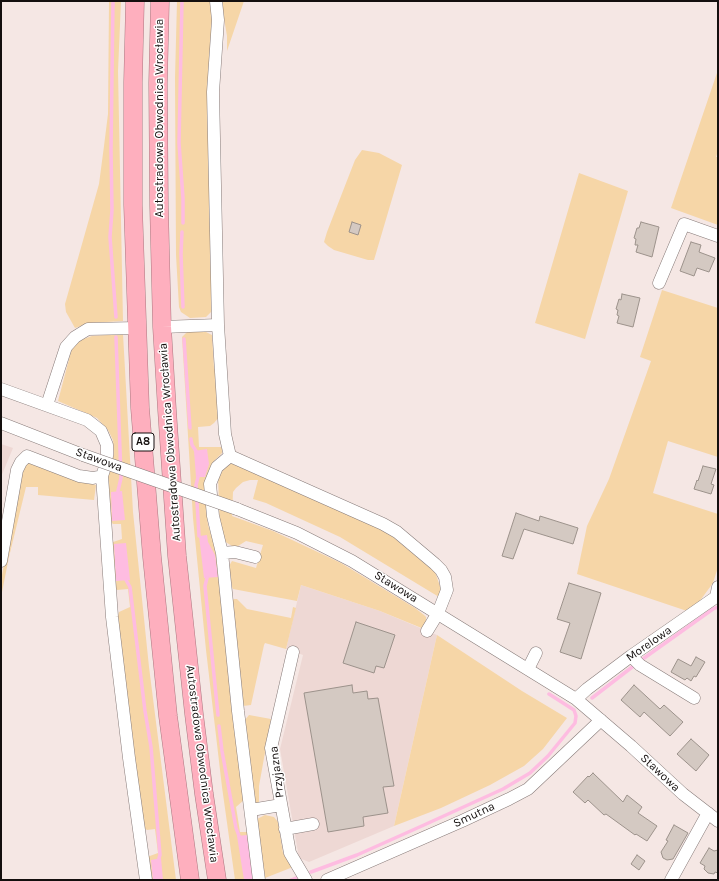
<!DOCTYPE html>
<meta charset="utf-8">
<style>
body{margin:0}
#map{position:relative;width:719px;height:881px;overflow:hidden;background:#f5e7e4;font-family:Karla,sans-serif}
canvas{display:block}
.frame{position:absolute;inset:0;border:2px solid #140f0e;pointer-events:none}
</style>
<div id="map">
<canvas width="719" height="881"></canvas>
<div class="frame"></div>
</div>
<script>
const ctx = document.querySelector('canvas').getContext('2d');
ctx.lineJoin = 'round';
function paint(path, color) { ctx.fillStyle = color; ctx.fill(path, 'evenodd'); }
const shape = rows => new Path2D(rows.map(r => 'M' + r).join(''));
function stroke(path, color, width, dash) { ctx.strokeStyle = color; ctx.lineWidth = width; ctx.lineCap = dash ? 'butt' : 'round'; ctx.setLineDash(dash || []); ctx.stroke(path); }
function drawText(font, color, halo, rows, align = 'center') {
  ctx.font = font + ' Karla,sans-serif'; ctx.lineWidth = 3; ctx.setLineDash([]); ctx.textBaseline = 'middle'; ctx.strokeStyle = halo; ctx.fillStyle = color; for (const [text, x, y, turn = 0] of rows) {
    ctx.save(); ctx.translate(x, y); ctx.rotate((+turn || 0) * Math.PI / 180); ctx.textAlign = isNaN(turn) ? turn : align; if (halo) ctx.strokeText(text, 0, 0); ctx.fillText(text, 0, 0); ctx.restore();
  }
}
paint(shape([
 [1,444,13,448,1,477],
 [301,585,380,611,437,635,394,826,309,862,299,858,280,749,303,655,286,649]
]), '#eed8d4');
paint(shape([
 [109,1,121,1,118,71,123,321,90,323,75,328,66,312,65,304,99,184,104,146,108,114],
 [177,1,211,1,213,25,212,311,206,317,190,318,181,312,179,307,176,255,175,78],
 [221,1,244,1,227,51,227,36],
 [718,70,718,151,716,157,718,157,718,225,671,208],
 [362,150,379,153,402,165,374,260,368,260,334,250,328,246,324,242,327,232,355,160],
 [579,173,628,191,585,339,535,323],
 [662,290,718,308,718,457,668,441,653,493,718,514,718,567,713,583,699,602,687,611,577,574,587,526,609,479,651,361,640,357],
 [202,330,212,335,214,368,217,372,219,417,214,423,210,426,198,427,199,447,221,447,222,449,222,453,213,462,208,472,206,480,206,507,208,525,218,555,244,800,236,807,240,832,249,832,255,880,235,880,222,787,206,650,193,518,182,337,188,331],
 [123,334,133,512,149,667,176,880,150,880,147,857,158,853,155,829,147,830,142,826,117,621,119,612,130,607,128,589,117,590,115,588,112,544,113,542,122,539,121,524,113,524,111,522,107,475,114,454,113,440,108,430,97,418,58,401,72,348,78,341,92,336],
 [30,462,77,481,96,485,94,500,38,495,38,487,26,487,9,557,1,597,2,575,21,469],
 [232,463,237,464,386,531,435,572,441,589,439,597,340,537,266,503,253,499,258,480,250,480,243,482,236,488,233,492,232,516,273,531,341,563,415,608,424,615,426,617,426,623,424,629,380,611,301,585,297,601,233,589,232,587,229,566,232,561,256,568,263,545,246,541,238,546,232,546,224,541,220,531,218,476,221,470],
 [234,599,237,599,247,609,291,618,293,607,296,608,286,649,265,643,264,645,251,705,243,706,232,601],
 [437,635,522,691,567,718,543,749,524,766,490,785,441,808,394,826],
 [249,715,271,719,259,786,259,804,255,804,244,721],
 [265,815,274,817,278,822,283,853,293,867,265,878,257,819]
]), '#f6d6a7');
paint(shape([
 [207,449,209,464,205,477,196,477,194,451],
 [122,491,125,520,112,521,111,492],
 [207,535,208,542,215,555,218,577,204,578,199,536],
 [126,543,130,580,116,581,114,544],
 [247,835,253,880,244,880,237,836],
 [161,858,163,880,153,880,151,860]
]), '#febce1');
stroke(shape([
 [113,1,111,150,112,210,110,237,116,317],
 [182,1,179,143,183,198,183,223],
 [182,232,181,254,183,307],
 [116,337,121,478,118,491],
 [184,339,190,428],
 [191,439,192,445,196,451],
 [198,477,196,485,199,536],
 [207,578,205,586,218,715],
 [126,580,130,587,145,711,151,747,160,855,159,858],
 [592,698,640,661,713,609,718,607],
 [219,726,222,751,236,828,239,836],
 [311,872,357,855,424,825,503,789,530,773,548,756,575,723,576,716,574,710,549,694],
 [291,880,296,878]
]), '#febce1', 3.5);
const building = shape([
 [352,222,361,225,358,235,349,232,352,222],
 [641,222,659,227,652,257,636,252,638,245,635,245,636,239,634,238,637,228,639,228,641,222],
 [691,242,701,245,699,252,715,258,709,272,697,268,694,276,680,271,691,242],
 [622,294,640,298,633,327,617,323,619,316,617,315,618,310,616,309,619,299,621,300,622,294],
 [703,466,716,469,711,484,714,485,711,494,694,489,697,480,698,481,703,466],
 [516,513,539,521,540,516,578,528,573,544,524,529,513,559,502,556,516,513],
 [569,583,601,593,581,659,560,652,570,623,557,619,569,583],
 [356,622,395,635,384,668,376,666,374,673,343,663,356,622],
 [696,657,705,662,696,677,694,676,691,681,687,678,685,680,671,672,678,659,691,666,696,657],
 [352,685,353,693,367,691,368,699,378,698,394,786,383,787,388,813,363,817,364,826,328,832,304,693,352,685],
 [634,685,660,709,664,705,683,722,670,736,644,712,640,717,621,700,634,685],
 [691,739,709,755,696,771,677,754,691,739],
 [593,773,623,802,627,795,642,807,638,813,657,826,647,841,636,834,635,835,606,814,604,815,588,800,585,803,573,792,588,776,589,777,593,773],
 [674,825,688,833,673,859,667,860,663,858,661,852,668,841,666,840,674,825],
 [709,848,714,851,718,850,718,873,715,872,714,874,708,873,704,869,705,866,700,863,709,848],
 [637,855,645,861,639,870,631,864,637,855]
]);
paint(building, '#d4c9c2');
stroke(building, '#9c928b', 1);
const minor = shape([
 [216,1,218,20,213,92,218,325,225,434,230,456],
 [659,283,684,224,718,236],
 [162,327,218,325],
 [1,389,87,420,101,431,107,445,107,456,105,467,102,476,93,478,79,476,27,456,21,462,17,470,1,561],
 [47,405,66,347,75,337,88,329,137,328],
 [1,423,83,455],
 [230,456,217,467,210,484,213,516,222,553,238,711,259,880],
 [230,456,383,524,397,532,435,564,441,570,445,577,447,590,438,613,427,631],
 [102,476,112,617,129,758,146,880],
 [237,509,297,533,352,561,576,699,631,746,683,794,718,821],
 [222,553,235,552,255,557],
 [293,652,271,748,290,853,306,880],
 [631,656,640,665,694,698],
 [528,669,536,653],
 [576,699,587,689,631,656,716,597,718,587],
 [251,810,281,805],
 [285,829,313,824],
 [327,880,462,821,509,799,528,789,601,720],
 [671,880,708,813]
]);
const highway = shape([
 [135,1,133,82,133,205,140,408,152,557,168,716,190,880],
 [160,1,158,83,159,206,162,327,167,410,177,556,194,714,204,794,217,880]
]);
stroke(minor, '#877b79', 13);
stroke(highway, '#ac7780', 19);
stroke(minor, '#fff', 12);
stroke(highway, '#feafbe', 18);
const minorBridge = shape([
 [83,455,237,509]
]);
stroke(minorBridge, '#877b79', 13, []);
stroke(minorBridge, '#fff', 12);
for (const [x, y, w] of [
 [143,442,22]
]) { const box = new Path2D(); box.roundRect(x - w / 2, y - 9, w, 18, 3); ctx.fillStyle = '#fff'; ctx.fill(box); stroke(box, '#140f0e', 1); }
drawText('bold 11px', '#140f0e', null, [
 ["A8",143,442]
]);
drawText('12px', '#140f0e', '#fff', [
 ["Autostradowa Obwodnica Wrocławia",160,118,-90],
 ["Autostradowa Obwodnica Wrocławia",170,442,-94],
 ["Stawowa",99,460,20],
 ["Stawowa",396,587,32],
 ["Morelowa",649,644,-35],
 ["Autostradowa Obwodnica Wrocławia",202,764,83],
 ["Przyjazna",277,772,-97],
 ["Stawowa",660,773,43],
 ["Smutna",474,815,-25]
]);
</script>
